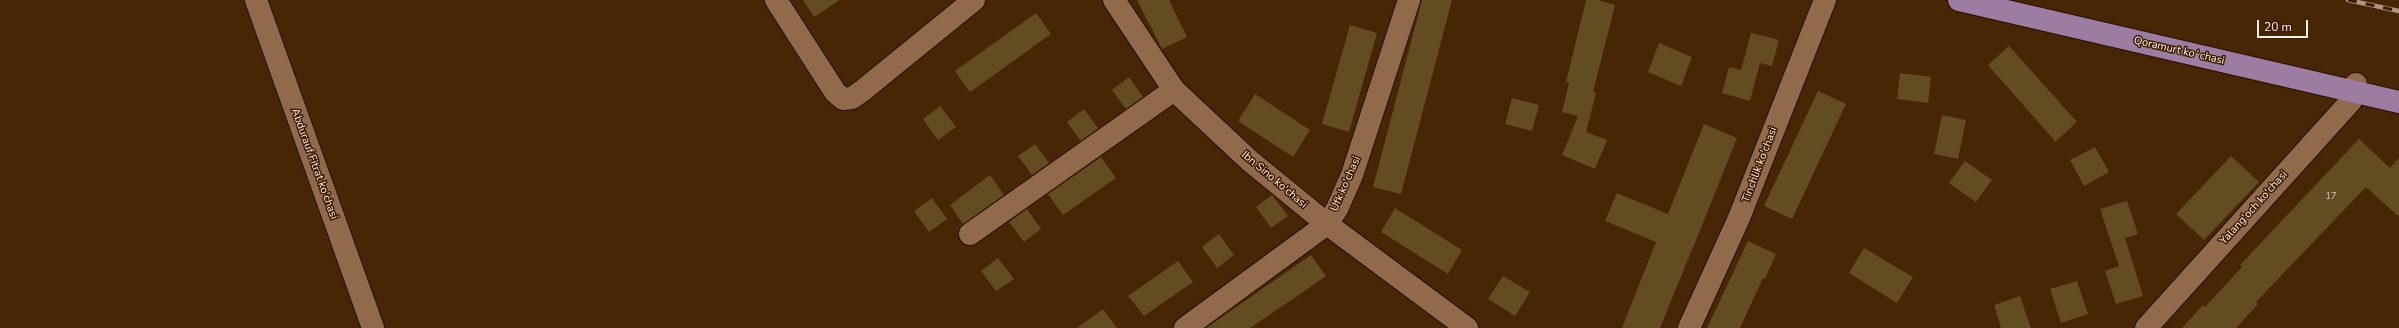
<!DOCTYPE html>
<meta charset="utf-8">
<style>
body{margin:0}
#map{position:relative;width:2399px;height:328px;overflow:hidden;background:#472606;font-family:"Nunito Sans",sans-serif}
canvas{display:block}
.scale{position:absolute;left:2257px;top:20px;width:51px;height:18px;box-sizing:border-box;border:2px solid #fdf0e6;border-top:0;padding-left:5px;font-size:12px;line-height:14px;white-space:nowrap;color:#fdf0e6;-webkit-text-stroke:3px #3c1b00;paint-order:stroke}
</style>
<div id="map">
<canvas width="2399" height="328"></canvas>
<div class="scale">20 m</div>
</div>
<script>
const ctx = document.querySelector('canvas').getContext('2d');
ctx.lineJoin = 'round';
function paint(path, color) { ctx.fillStyle = color; ctx.fill(path, 'evenodd'); }
const shape = rows => new Path2D(rows.map(r => 'M' + r).join(''));
function stroke(path, color, width, dash) { ctx.strokeStyle = color; ctx.lineWidth = width; ctx.lineCap = dash ? 'butt' : 'round'; ctx.setLineDash(dash || []); ctx.stroke(path); }
function drawText(font, color, halo, rows, align = 'center') {
  ctx.font = font + ' "Nunito Sans",sans-serif'; ctx.lineWidth = 3; ctx.setLineDash([]); ctx.textBaseline = 'middle'; ctx.strokeStyle = halo; ctx.fillStyle = color; for (const [text, x, y, turn = 0] of rows) {
    ctx.save(); ctx.translate(x, y); ctx.rotate((+turn || 0) * Math.PI / 180); ctx.textAlign = isNaN(turn) ? turn : align; if (halo) ctx.strokeText(text, 0, 0); ctx.fillText(text, 0, 0); ctx.restore();
  }
}
paint(shape([
 [803,0,840,0,814,17],
 [1137,0,1169,0,1187,37,1162,49],
 [1422,0,1452,0,1401,194,1373,187],
 [1586,0,1598,0,1615,5,1593,92,1596,93,1586,132,1607,140,1595,169,1562,155,1578,116,1562,112,1569,83,1566,82],
 [1036,13,1051,34,970,92,955,71],
 [1350,25,1377,33,1349,132,1322,124],
 [1751,33,1779,40,1772,66,1760,63,1750,101,1722,93,1729,67,1741,70],
 [1659,43,1692,57,1681,86,1648,72],
 [2009,46,2077,122,2054,143,2054,140,1988,65],
 [1900,73,1931,77,1928,103,1897,99],
 [1129,77,1143,97,1126,109,1112,90],
 [1818,91,1846,104,1792,219,1764,206],
 [1255,94,1310,130,1293,157,1238,121],
 [1512,98,1539,105,1532,131,1505,124],
 [940,106,956,127,938,140,923,119],
 [1084,109,1098,128,1081,141,1067,122],
 [1942,115,1966,120,1958,159,1934,154],
 [1704,124,1737,138,1705,218,1660,328,1622,328,1656,242,1605,221,1617,193,1668,214],
 [2359,139,2390,168,2399,158,2399,217,2366,187,2256,302,2258,304,2236,328,2182,328,2203,305,2205,307,2242,267,2240,265],
 [1035,144,1049,163,1032,175,1018,156],
 [2095,147,2109,172,2084,186,2070,160],
 [2231,156,2259,182,2204,240,2176,214],
 [1101,157,1116,178,1063,215,1048,194],
 [1965,161,1992,180,1976,202,1949,183],
 [990,175,1004,195,963,224,950,205],
 [1272,195,1288,216,1271,228,1256,207],
 [932,198,947,219,929,232,914,211],
 [2127,201,2138,234,2125,238,2143,296,2116,304,2105,271,2119,266,2100,209],
 [1395,208,1462,250,1448,274,1381,232],
 [1027,209,1041,229,1024,242,1009,222],
 [1219,234,1234,255,1217,268,1202,247],
 [1748,241,1776,254,1765,279,1763,278,1740,328,1707,328],
 [1864,248,1913,277,1897,303,1849,273],
 [1311,255,1326,276,1309,288,1250,328,1206,328],
 [998,258,1014,279,996,291,981,271],
 [1178,261,1193,282,1144,316,1128,296],
 [1503,276,1530,292,1515,316,1488,299],
 [2077,281,2088,314,2061,323,2050,289],
 [2020,296,2031,328,2001,328,1994,305],
 [1103,309,1117,328,1077,328]
]), '#634b22');
const minor = shape([
 [256,0,373,328],
 [776,0,835,92,843,99,852,98,862,91,974,0],
 [1114,0,1174,90,1250,161,1327,224,1467,328],
 [970,234,1174,90],
 [1185,328,1327,224,1337,209,1352,175,1409,0],
 [1689,328,1739,218,1825,0],
 [2146,328,2351,101,2356,84]
]);
const major = shape([
 [1959,0,2399,102]
]);
stroke(minor, '#281000', 24);
stroke(major, '#281000', 24);
stroke(minor, '#916a4c', 22);
stroke(major, '#9c7ca0', 22);
const rail = shape([
 [2348,0,2399,11]
]);
stroke(rail, '#ad9783', 4.5);
stroke(rail, '#3c1b00', 3, [9]);
drawText('9px', '#d6c7b5', null, [
 ["17",2331,197]
]);
drawText('11px', '#fdf0e6', '#3c1b00', [
 ["Qoramurt koʻchasi",2179,51,13],
 ["Abdurauf Fitrat ko'chasi",314,164,70],
 ["Tinchlik ko'chasi",1760,165,-69],
 ["Ibn Sino ko'chasi",1274,180,40],
 ["Ufk ko'chasi",1346,184,-66],
 ["Yalang'och ko'chasi",2254,208,-48]
]);
</script>
